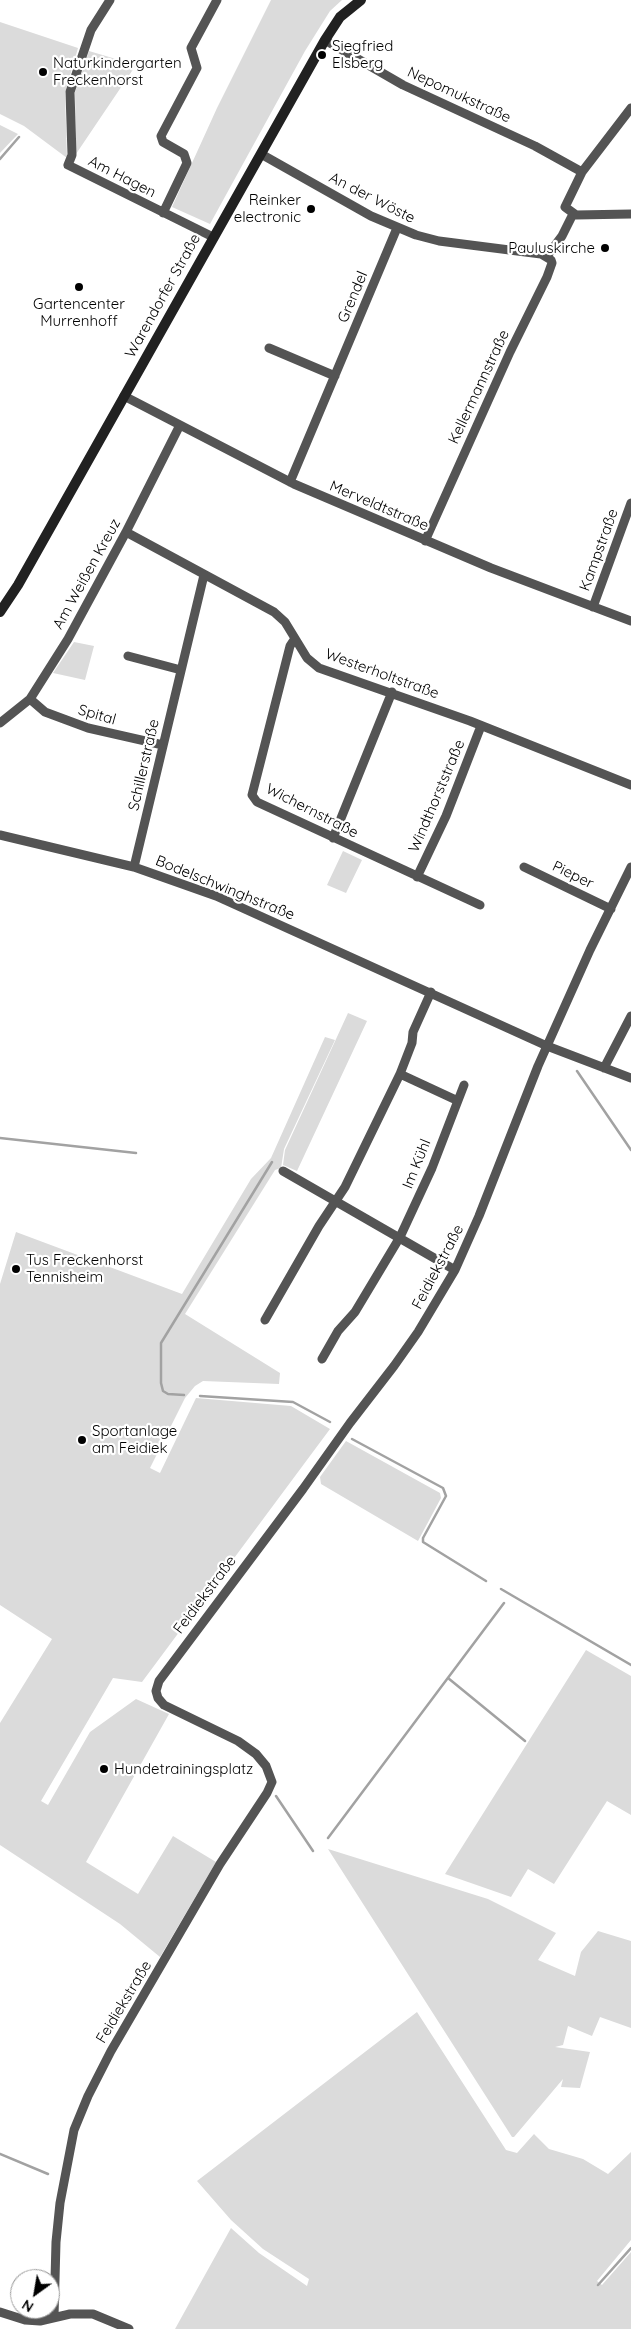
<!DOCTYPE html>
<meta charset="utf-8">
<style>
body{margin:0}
#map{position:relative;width:631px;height:2329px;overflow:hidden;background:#fff;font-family:Quicksand,sans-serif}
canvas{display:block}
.north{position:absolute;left:10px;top:2269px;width:50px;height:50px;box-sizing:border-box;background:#fff;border:1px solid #999;border-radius:50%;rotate:212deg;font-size:14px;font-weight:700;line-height:20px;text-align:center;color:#000}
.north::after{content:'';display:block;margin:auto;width:18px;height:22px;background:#000;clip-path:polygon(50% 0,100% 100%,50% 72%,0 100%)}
</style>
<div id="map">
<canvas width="631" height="2329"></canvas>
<div class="north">N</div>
</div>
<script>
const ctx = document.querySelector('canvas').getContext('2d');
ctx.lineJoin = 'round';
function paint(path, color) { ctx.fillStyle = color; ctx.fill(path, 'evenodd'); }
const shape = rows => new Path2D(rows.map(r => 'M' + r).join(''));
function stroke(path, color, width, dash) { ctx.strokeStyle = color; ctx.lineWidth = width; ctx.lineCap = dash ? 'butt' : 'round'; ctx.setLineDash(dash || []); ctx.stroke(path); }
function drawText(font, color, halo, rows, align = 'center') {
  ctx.font = font + ' Quicksand,sans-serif'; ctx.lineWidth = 4.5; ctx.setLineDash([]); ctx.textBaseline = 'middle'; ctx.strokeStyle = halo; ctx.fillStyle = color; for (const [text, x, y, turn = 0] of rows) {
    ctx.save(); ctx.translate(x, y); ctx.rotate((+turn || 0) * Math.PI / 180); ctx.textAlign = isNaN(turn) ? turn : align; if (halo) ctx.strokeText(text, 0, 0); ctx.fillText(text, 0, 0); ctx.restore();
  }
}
paint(shape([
 [271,0,342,0,330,11,305,51,210,224,172,207,217,108],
 [0,22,78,48,65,93,67,158,24,126,0,114],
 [89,51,136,65,76,154,75,92],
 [0,125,18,134,0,153],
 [74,642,94,646,85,680,53,673],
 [343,851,362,860,346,893,327,885],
 [348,1013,367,1021,297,1171,283,1165,285,1150],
 [325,1037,335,1040,284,1149,281,1168,275,1170,185,1314,280,1373,279,1384,203,1381,195,1386,185,1398,150,1468,160,1473,196,1398,291,1406,330,1429,142,1682,113,1678,41,1801,48,1805,90,1732,136,1699,169,1714,86,1862,138,1894,173,1836,216,1862,160,1957,120,1924,0,1845,0,1723,52,1639,0,1605,0,1284,16,1232,182,1294,251,1179,271,1158],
 [346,1441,440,1493,441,1498,418,1541,321,1484,320,1477],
 [586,1650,631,1676,631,1815,607,1801,554,1884,528,1869,511,1897,445,1874],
 [328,1849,488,1899,556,1933,538,1960,575,1976,581,1952,598,1931,631,1941,631,2028,600,2017,592,2036,568,2026,563,2045,555,2047,590,2052,580,2088,561,2087,563,2079,514,2137,512,2137],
 [417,2012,506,2150,517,2153,534,2134,549,2149,583,2159,608,2174,631,2152,631,2240,597,2281,602,2285,631,2252,631,2329,175,2329,231,2228,259,2253,307,2286,309,2279,263,2249,231,2220,197,2181]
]), '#dbdbdb');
stroke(shape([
 [0,159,19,137],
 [577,1071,631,1150],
 [0,1138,136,1153],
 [184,1395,168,1394,163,1391,161,1383,161,1343,272,1162],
 [200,1396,293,1402,330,1422],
 [352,1439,443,1488,446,1496,423,1538,423,1542,486,1581],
 [501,1589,631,1665],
 [448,1678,525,1741],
 [276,1796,313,1851],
 [328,1838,504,1603],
 [0,2154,48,2174],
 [598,2285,631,2248]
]), '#a2a2a2', 2.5);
stroke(shape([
 [110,0,91,30,70,92,72,155,68,165,213,237],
 [325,40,403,85,535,146,582,172],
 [631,108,582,172,565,207,576,215,631,214],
 [261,154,371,216,416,235,439,241,541,254,551,260,552,263,547,277,510,352,425,541],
 [163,213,187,163,184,154,163,142,161,136,197,68,191,48,217,0],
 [547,256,562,236,573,214],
 [269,348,335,376],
 [124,396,294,484,491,568,631,621],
 [290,482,397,228],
 [126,532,274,612,285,622,307,658,319,668,470,721,631,785],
 [593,607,631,503],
 [294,640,290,646,252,795,257,802,480,905],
 [128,656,181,670],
 [30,699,45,712,88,728,163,745],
 [0,723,30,699,68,639,126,532,180,425],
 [0,835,134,867,216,896,547,1046,631,1078],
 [333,838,392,692],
 [134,867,204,575],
 [524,867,611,909],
 [417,877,446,816,481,726],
 [604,1068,631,1016],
 [400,1074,456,1100],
 [283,1171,455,1270],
 [265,1320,319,1226,345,1187,400,1074,412,1043,413,1032,431,992],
 [322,1359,338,1331,355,1312,400,1237,432,1168,464,1085],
 [0,2312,25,2320,40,2321,70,2314,93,2314,129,2329],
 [54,2317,56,2242,60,2203,74,2130,88,2096,111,2051,220,1864,267,1793,272,1782,266,1766,256,1754,238,1741,164,1705,158,1698,156,1691,159,1681,303,1489,350,1423,394,1366,418,1332,455,1270,479,1216,538,1066,590,950,631,867]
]), '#545454', 9);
stroke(shape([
 [0,612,18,585,325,40,340,17,361,0]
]), '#212121', 10);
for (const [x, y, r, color] of [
 [322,55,5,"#000"],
 [43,72,5,"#000"],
 [311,209,5,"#000"],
 [605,248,5,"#000"],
 [79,287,5,"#000"],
 [16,1269,5,"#000"],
 [82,1440,5,"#000"],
 [104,1769,5,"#000"]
]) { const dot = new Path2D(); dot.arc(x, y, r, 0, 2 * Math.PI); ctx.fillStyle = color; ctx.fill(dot); stroke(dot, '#fff', 2); }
drawText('15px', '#000', '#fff', [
 ["Siegfried",332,46],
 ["Elsberg",332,63],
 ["Naturkindergarten",53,63],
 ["Freckenhorst",53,80],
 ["Reinker",301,200,"right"],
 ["electronic",301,217,"right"],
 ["Pauluskirche",595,248,"right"],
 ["Gartencenter",79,304,"center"],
 ["Murrenhoff",79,321,"center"],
 ["Tus Freckenhorst",26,1260],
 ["Tennisheim",26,1277],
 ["Sportanlage",92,1431],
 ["am Feidiek",92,1448],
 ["Hundetrainingsplatz",114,1769]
], 'left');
drawText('15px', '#000', '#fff', [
 ["Nepomukstraße",459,95,25],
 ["Am Hagen",122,177,27],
 ["An der Wöste",372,198,27],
 ["Warendorfer Straße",163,296,-61],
 ["Grendel",353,297,-67],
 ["Kellermannstraße",479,387,-65],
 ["Merveldtstraße",379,506,23],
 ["Kampstraße",599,550,-70],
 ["Am Weißen Kreuz",87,574,-61],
 ["Westerholtstraße",382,674,20],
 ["Spital",97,715,16],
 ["Schillerstraße",144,765,-77],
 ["Windthorststraße",437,796,-67],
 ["Wichernstraße",312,811,27],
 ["Pieper",573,875,26],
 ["Bodelschwinghstraße",225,888,22],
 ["Im Kühl",417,1164,-68],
 ["Feidiekstraße",438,1267,-62],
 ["Feidiekstraße",205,1595,-53],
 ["Feidiekstraße",124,2002,-59]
]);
</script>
